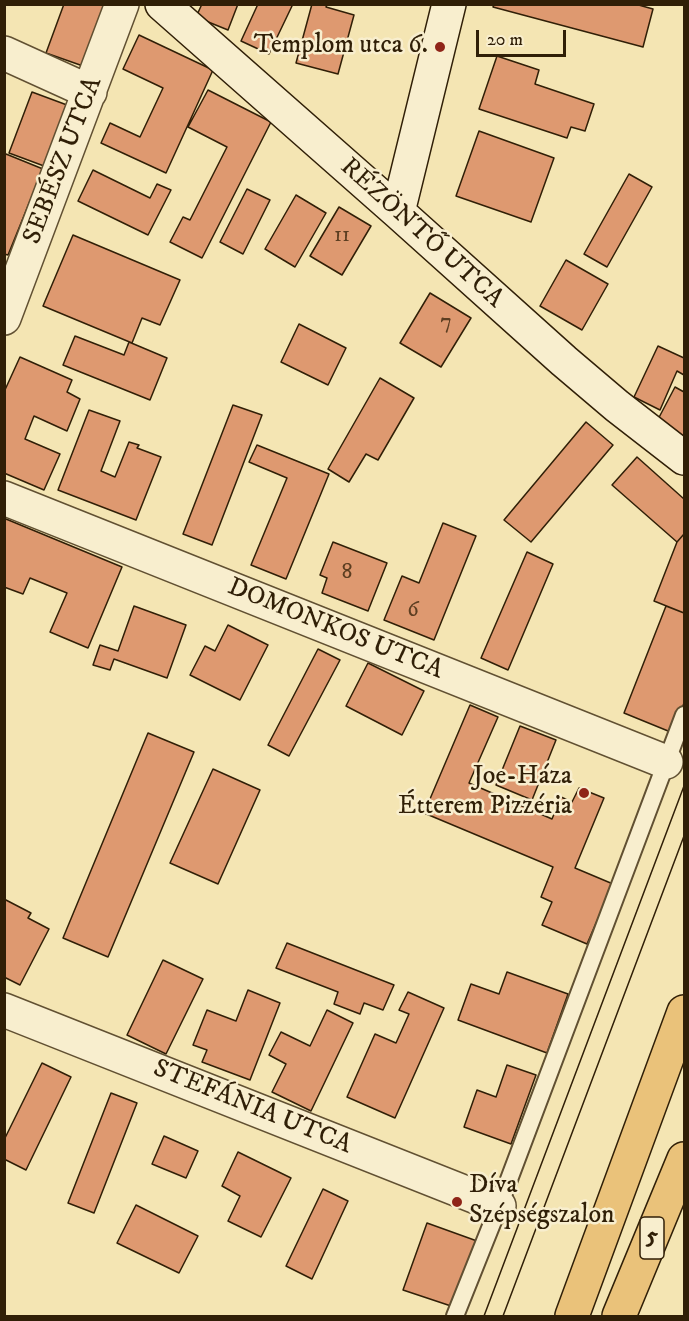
<!DOCTYPE html>
<meta charset="utf-8">
<style>
body{margin:0}
#map{position:relative;width:689px;height:1321px;overflow:hidden;background:#f4e5b3;font-family:"IM FELL DW Pica",serif}
canvas{display:block}
.frame{position:absolute;inset:0;border:6px solid #301f07;pointer-events:none}
.scale{position:absolute;left:476px;top:30px;width:90px;height:27px;box-sizing:border-box;border:3px solid #301f07;border-top:0;padding-left:8px;font-size:18px;line-height:21px;white-space:nowrap;color:#301f07;-webkit-text-stroke:4px #f8eece;paint-order:stroke}
</style>
<div id="map">
<canvas width="689" height="1321"></canvas>
<div class="frame"></div>
<div class="scale">20 m</div>
</div>
<script>
const ctx = document.querySelector('canvas').getContext('2d');
ctx.lineJoin = 'round';
function paint(path, color) { ctx.fillStyle = color; ctx.fill(path, 'evenodd'); }
const shape = rows => new Path2D(rows.map(r => 'M' + r).join(''));
function stroke(path, color, width, dash) { ctx.strokeStyle = color; ctx.lineWidth = width; ctx.lineCap = dash ? 'butt' : 'round'; ctx.setLineDash(dash || []); ctx.stroke(path); }
function drawText(font, color, halo, rows, align = 'center') {
  ctx.font = font + ' "IM FELL DW Pica",serif'; ctx.lineWidth = 5; ctx.setLineDash([]); ctx.textBaseline = 'middle'; ctx.strokeStyle = halo; ctx.fillStyle = color; for (const [text, x, y, turn = 0] of rows) {
    ctx.save(); ctx.translate(x, y); ctx.rotate((+turn || 0) * Math.PI / 180); ctx.textAlign = isNaN(turn) ? turn : align; if (halo) ctx.strokeText(text, 0, 0); ctx.fillText(text, 0, 0); ctx.restore();
  }
}
const building = shape([
 [64,4,106,4,83,66,46,53,64,4],
 [202,4,238,4,228,30,196,17,202,4],
 [258,4,289,4,292,6,269,54,241,41,258,4],
 [312,4,327,4,326,7,354,15,338,74,296,63,312,4],
 [494,4,635,4,653,9,643,47,493,7,494,4],
 [139,35,213,70,166,173,101,143,110,123,140,137,163,88,123,69,139,35],
 [497,56,539,70,535,84,594,104,585,131,571,127,567,138,479,109,497,56],
 [208,90,271,122,202,258,170,242,183,217,190,220,227,147,188,127,208,90],
 [32,92,67,105,44,166,9,153,32,92],
 [479,131,554,158,531,222,456,196,479,131],
 [6,154,43,169,8,255,4,254,4,158,6,154],
 [93,170,150,198,157,184,171,190,148,235,78,201,93,170],
 [629,174,652,187,607,267,584,254,629,174],
 [247,189,270,200,243,254,220,242,247,189],
 [296,195,326,213,295,267,265,249,296,195],
 [339,207,371,226,342,275,310,256,339,207],
 [73,235,180,280,160,325,142,318,132,343,43,306,73,235],
 [566,260,608,284,582,330,540,306,566,260],
 [430,293,471,318,441,367,400,343,430,293],
 [299,324,346,348,328,385,281,362,299,324],
 [75,336,124,355,129,342,167,358,150,400,63,365,75,336],
 [658,346,684,358,684,356,684,375,677,371,660,410,634,397,658,346],
 [20,357,72,380,67,392,80,399,67,431,34,416,25,439,60,454,44,490,4,473,4,392,20,357],
 [380,378,414,398,378,460,366,454,349,482,328,469,380,378],
 [675,387,684,392,684,440,655,425,675,387],
 [233,405,262,415,212,545,183,534,233,405],
 [89,410,120,421,101,471,115,477,129,442,139,445,137,448,161,457,136,520,58,490,89,410],
 [586,422,613,445,531,542,504,520,586,422],
 [257,445,329,474,286,579,251,565,287,478,249,462,257,445],
 [637,457,684,499,684,534,677,542,612,485,637,457],
 [6,519,122,567,88,648,50,632,67,593,30,578,23,594,4,587,4,522,6,519],
 [443,523,476,536,434,640,384,620,402,576,419,583,443,523],
 [684,534,684,613,654,601,677,542,684,534],
 [333,542,387,563,368,611,322,593,327,578,320,575,333,542],
 [527,552,553,564,508,670,481,658,527,552],
 [134,606,186,625,167,678,114,659,110,670,93,665,100,645,118,651,134,606],
 [666,606,684,613,684,703,673,733,624,713,666,606],
 [228,625,268,645,240,700,190,675,205,646,215,651,228,625],
 [318,649,340,660,289,756,268,745,318,649],
 [368,663,424,691,402,735,346,706,368,663],
 [470,705,498,717,469,783,552,819,561,797,572,802,579,788,604,798,575,868,613,884,587,944,542,925,552,902,541,897,553,867,424,813,470,705],
 [520,726,556,740,532,800,496,785,520,726],
 [148,733,194,752,108,957,63,938,148,733],
 [213,769,260,790,218,884,170,863,213,769],
 [4,899,31,913,28,918,49,929,20,985,4,977,4,899],
 [287,943,394,985,383,1010,364,1003,360,1014,334,1004,338,992,276,968,287,943],
 [163,960,203,979,166,1054,127,1035,163,960],
 [507,972,568,994,547,1053,458,1020,471,984,499,994,507,972],
 [248,990,280,1003,250,1080,202,1062,207,1050,193,1045,207,1010,236,1021,248,990],
 [408,992,444,1008,395,1118,347,1097,375,1034,396,1043,409,1014,399,1010,408,992],
 [327,1010,353,1023,311,1111,272,1092,286,1064,269,1055,281,1032,310,1046,327,1010],
 [42,1063,71,1077,26,1170,4,1159,4,1140,42,1063],
 [507,1065,536,1075,511,1144,464,1127,477,1090,496,1097,507,1065],
 [111,1093,137,1103,94,1213,68,1203,111,1093],
 [164,1136,198,1151,186,1178,152,1164,164,1136],
 [238,1152,291,1178,261,1237,228,1221,240,1196,222,1186,238,1152],
 [323,1189,348,1201,312,1279,286,1266,323,1189],
 [136,1205,198,1236,179,1273,117,1243,136,1205],
 [427,1223,477,1241,454,1307,403,1290,427,1223]
]);
paint(building, '#de9970');
stroke(building, '#301f07', 1.5);
const lane = shape([
 [455,1316,499,1206,684,715]
]);
const street = shape([
 [4,53,90,92],
 [4,318,122,4],
 [4,498,666,762],
 [4,1010,499,1206]
]);
const secondary = shape([
 [162,4,398,212,564,361,617,406,684,458],
 [398,212,449,4]
]);
const primary = shape([
 [572,1316,684,1012],
 [619,1316,684,1159]
]);
stroke(lane, '#615032', 20);
stroke(street, '#615032', 36);
stroke(secondary, '#301f07', 36);
stroke(primary, '#301f07', 36);
stroke(lane, '#f8eece', 16);
stroke(street, '#f8eece', 33);
stroke(secondary, '#f8eece', 33);
stroke(primary, '#eac27a', 33);
stroke(shape([
 [484,1316,684,786],
 [503,1316,684,836]
]), '#301f07', 1.5);
for (const [x, y, r, color] of [
 [440,47,6,"#8f2418"],
 [584,793,6,"#8f2418"],
 [457,1202,6,"#8f2418"]
]) { const dot = new Path2D(); dot.arc(x, y, r, 0, 2 * Math.PI); ctx.fillStyle = color; ctx.fill(dot); stroke(dot, '#f8eece', 2); }
drawText('22px', '#5c3e21', null, [
 ["11",342,236],
 ["7",446,323],
 ["8",347,573],
 ["6",413,611]
]);
for (const [x, y, w] of [
 [652,1238,24]
]) { const box = new Path2D(); box.roundRect(x - w / 2, y - 21, w, 42, 4.5); ctx.fillStyle = '#f8eece'; ctx.fill(box); stroke(box, '#301f07', 1.5); }
drawText('bold 24px', '#301f07', null, [
 ["5",652,1238]
]);
drawText('26px', '#301f07', '#f8eece', [
 ["Templom utca 6.",428,47],
 ["Joe-Háza",572,778],
 ["Étterem Pizzéria",572,808],
 ["Díva",469,1187,"left"],
 ["Szépségszalon",469,1217,"left"]
], 'right');
drawText('26px', '#301f07', '#f8eece', [
 ["SEBÉSZ UTCA",64,161,-69],
 ["RÉZÖNTŐ UTCA",421,234,42],
 ["DOMONKOS UTCA",335,630,22],
 ["STEFÁNIA UTCA",252,1108,22]
]);
</script>
